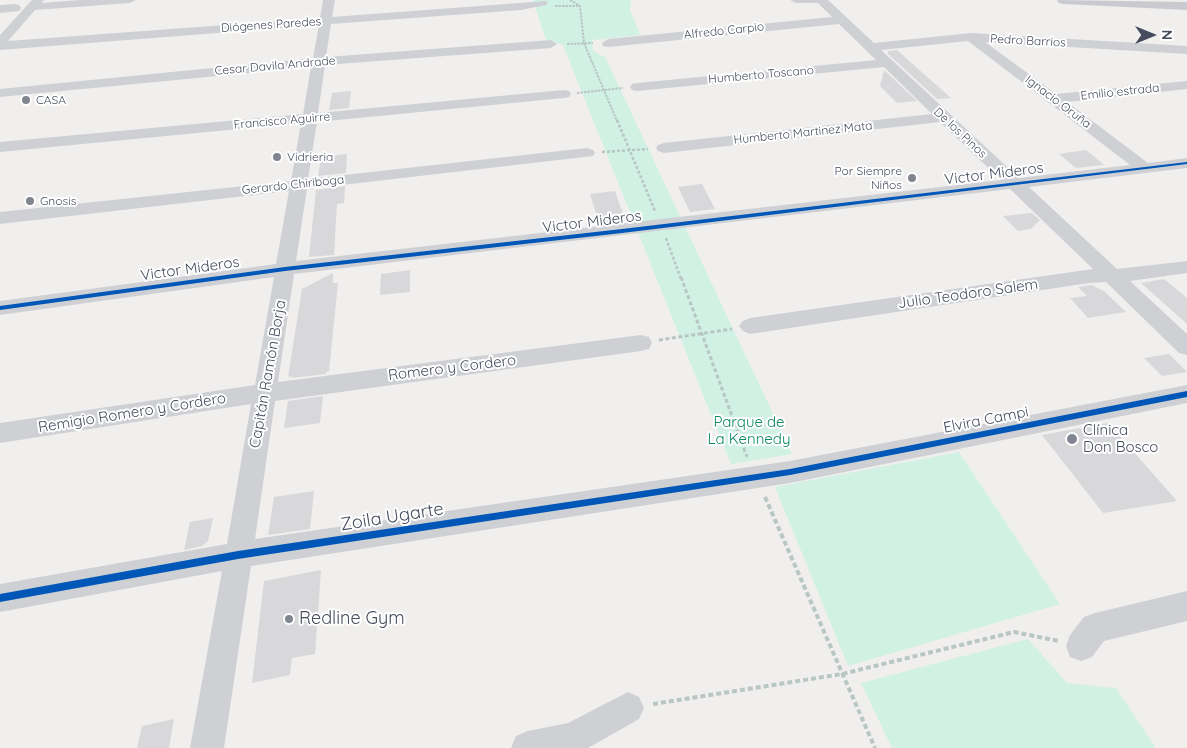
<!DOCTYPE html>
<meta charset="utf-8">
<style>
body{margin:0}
#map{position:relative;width:1187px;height:748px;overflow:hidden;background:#f0efee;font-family:Quicksand,sans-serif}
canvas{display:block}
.north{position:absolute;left:1127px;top:10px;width:50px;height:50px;-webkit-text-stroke:4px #fff;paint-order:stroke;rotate:90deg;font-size:14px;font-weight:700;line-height:20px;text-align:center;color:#444c5d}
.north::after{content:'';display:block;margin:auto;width:18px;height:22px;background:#444c5d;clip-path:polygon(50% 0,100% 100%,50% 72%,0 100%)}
</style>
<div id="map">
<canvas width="1187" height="748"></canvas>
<div class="north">N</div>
</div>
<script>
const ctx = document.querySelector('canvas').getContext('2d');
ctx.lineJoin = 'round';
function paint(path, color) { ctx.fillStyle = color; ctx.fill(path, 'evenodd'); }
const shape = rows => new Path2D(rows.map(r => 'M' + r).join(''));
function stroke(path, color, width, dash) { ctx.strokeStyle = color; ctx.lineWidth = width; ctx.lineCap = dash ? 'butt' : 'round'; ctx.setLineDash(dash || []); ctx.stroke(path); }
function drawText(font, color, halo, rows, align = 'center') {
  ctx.font = font + ' Quicksand,sans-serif'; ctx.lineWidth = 4; ctx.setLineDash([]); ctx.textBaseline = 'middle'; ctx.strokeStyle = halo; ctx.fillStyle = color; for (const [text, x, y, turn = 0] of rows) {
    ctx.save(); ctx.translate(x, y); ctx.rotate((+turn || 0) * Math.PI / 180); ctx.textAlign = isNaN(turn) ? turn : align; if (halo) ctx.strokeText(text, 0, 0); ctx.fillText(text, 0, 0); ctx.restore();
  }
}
paint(shape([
 [533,0,631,0,630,10,640,35,592,40,593,51,605,57,792,454,731,464,563,45,546,40],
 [959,452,1060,604,848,666,775,487],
 [1028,639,1067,683,1116,688,1156,748,892,748,861,683]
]), '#d1f1e4');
paint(shape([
 [897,50,916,67,951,98,937,99,888,54,888,51],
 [884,70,917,101,897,103,880,86],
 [351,91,349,108,329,110,332,93],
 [1086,150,1104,165,1076,168,1059,154],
 [347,154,346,173,318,176,321,157],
 [702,184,715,209,690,212,678,187],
 [345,186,344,203,337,204,334,255,309,257,316,190],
 [615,191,625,220,599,223,590,194],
 [1032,213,1040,220,1031,229,1018,231,1003,216],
 [410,270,410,292,380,295,381,274],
 [333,273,333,283,338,283,329,371,326,372,326,374,291,378,292,376,288,377,302,289],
 [1164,279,1187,298,1187,324,1141,283],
 [1091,285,1104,291,1126,312,1088,318,1070,298,1087,296,1078,287],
 [1169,354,1187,372,1162,376,1144,358],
 [323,396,320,423,284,428,288,401],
 [1108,423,1177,501,1103,513,1042,435],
 [314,491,310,529,268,535,274,497],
 [213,518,208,541,202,546,184,550,190,522],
 [321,570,315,654,292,658,290,675,252,683,264,581],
 [174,719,169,748,137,748,142,726]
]), '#d8d8da');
stroke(shape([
 [570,0,580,6,584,43,617,121],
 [555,6,579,6],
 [567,44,593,43],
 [577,93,623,88]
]), '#b8c6c4', 2, [2.5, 1]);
stroke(shape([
 [617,120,655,211],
 [602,152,648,149],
 [666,238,681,279]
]), '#b8c6c4', 2.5, [3, 2]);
stroke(shape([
 [681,277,747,457],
 [659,340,732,329]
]), '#b8c6c4', 3, [4, 2.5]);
stroke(shape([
 [765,497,875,748],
 [653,704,842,674,1014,632,1059,641]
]), '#b8c6c4', 4, [5, 3]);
paint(shape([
 [32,0,44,0,42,3,80,0,136,0,130,3,35,10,8,41,320,18,323,0,335,0,332,17,546,1,548,3,546,5,521,10,331,24,326,57,551,40,557,44,551,48,325,65,318,113,564,90,569,91,571,94,569,97,564,98,317,122,308,179,587,148,593,150,595,153,593,156,307,189,296,261,1001,180,940,122,664,153,658,151,656,148,658,145,664,143,932,114,884,67,637,91,632,90,630,87,632,84,637,83,876,60,839,24,608,47,603,46,602,43,608,39,832,17,818,3,796,3,790,0,828,0,874,43,971,33,1187,46,1187,54,985,42,1056,94,1187,81,1187,89,1067,102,1148,163,1187,158,1187,168,1029,187,1117,269,1187,261,1187,273,1130,281,1187,334,1187,355,1179,353,1106,282,1089,283,750,334,743,331,739,326,743,321,750,318,1093,269,1010,189,294,274,278,382,641,335,649,337,652,343,649,349,641,351,275,401,255,539,790,461,1187,385,1187,403,790,483,251,566,224,748,190,748,222,571,0,612,0,584,227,544,251,404,0,443,0,423,255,385,274,277,0,315,0,301,276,264,289,191,0,224,0,212,291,181,301,123,0,152,0,142,303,114,311,67,0,97,0,89,313,58,319,25,0,50,0,35,32,0],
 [968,41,1048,102,1130,165,1019,178,881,50,968,41],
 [15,4,19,5,21,8,19,11,0,13,0,5,15,4],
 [1187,591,1187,621,1104,641,1092,657,1081,661,1070,657,1066,646,1070,635,1084,617,1095,613,1187,591],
 [628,692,639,697,644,708,639,719,588,748,511,748,516,736,528,731,568,723,628,692]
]), '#cfd0d4');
paint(shape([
 [1057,0,1187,2,1187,10,1064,4,1059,3,1057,0]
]), '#c8cad0');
paint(shape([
 [1187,162,1187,164,622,233,285,271,0,310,0,306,285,267,622,229,1187,162],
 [1187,391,1187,397,790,475,238,559,0,602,0,594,238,551,790,469,1187,391]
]), '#0057b8');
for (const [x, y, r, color] of [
 [26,100,5,"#808590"],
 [277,157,5,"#808590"],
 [912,178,5,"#808590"],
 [30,201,5,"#808590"],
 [1072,439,6,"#808590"],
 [289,619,5,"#808590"]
]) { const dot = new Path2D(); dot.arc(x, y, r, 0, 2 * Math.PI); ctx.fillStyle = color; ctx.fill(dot); stroke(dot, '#fff', 2); }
drawText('12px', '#444c5d', '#fff', [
 ["Diógenes Paredes",271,25,-4],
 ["Alfredo Carpio",724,31,-6],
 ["Pedro Barrios",1028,41,3],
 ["Cesar Davila Andrade",275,66,-5],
 ["Humberto Toscano",761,75,-5],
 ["Emilio estrada",1120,92,-6],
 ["Ignacio Oruña",1058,102,37],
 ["Francisco Aguirre",282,121,-5],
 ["Humberto Martinez Mata",803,133,-6],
 ["De los Pinos",960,133,43],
 ["Gerardo Chiriboga",293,185,-6]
]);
drawText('12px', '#444c5d', '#fff', [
 ["CASA",36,100],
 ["Vidrieria",287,157],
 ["Por Siempre",902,171,"right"],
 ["Niños",902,185,"right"],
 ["Gnosis",40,201]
], 'left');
drawText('15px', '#444c5d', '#fff', [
 ["Victor Mideros",994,174,-7],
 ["Victor Mideros",592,222,-7],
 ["Victor Mideros",190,269,-8],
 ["Julio Teodoro Salem",968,294,-8],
 ["Romero y Cordero",452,368,-7],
 ["Capitán Ramón Borja",268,374,-80],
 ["Remigio Romero y Cordero",132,413,-9],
 ["Elvira Campi",986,420,-11]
]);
drawText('15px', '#0d8664', '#fff', [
 ["Parque de",749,422],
 ["La Kennedy",749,439]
]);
drawText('15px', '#444c5d', '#fff', [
 ["Clínica",1083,430],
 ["Don Bosco",1083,447]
], 'left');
drawText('18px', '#444c5d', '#fff', [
 ["Zoila Ugarte",392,517,-9]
]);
drawText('18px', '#444c5d', '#fff', [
 ["Redline Gym",299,619]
], 'left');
</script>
